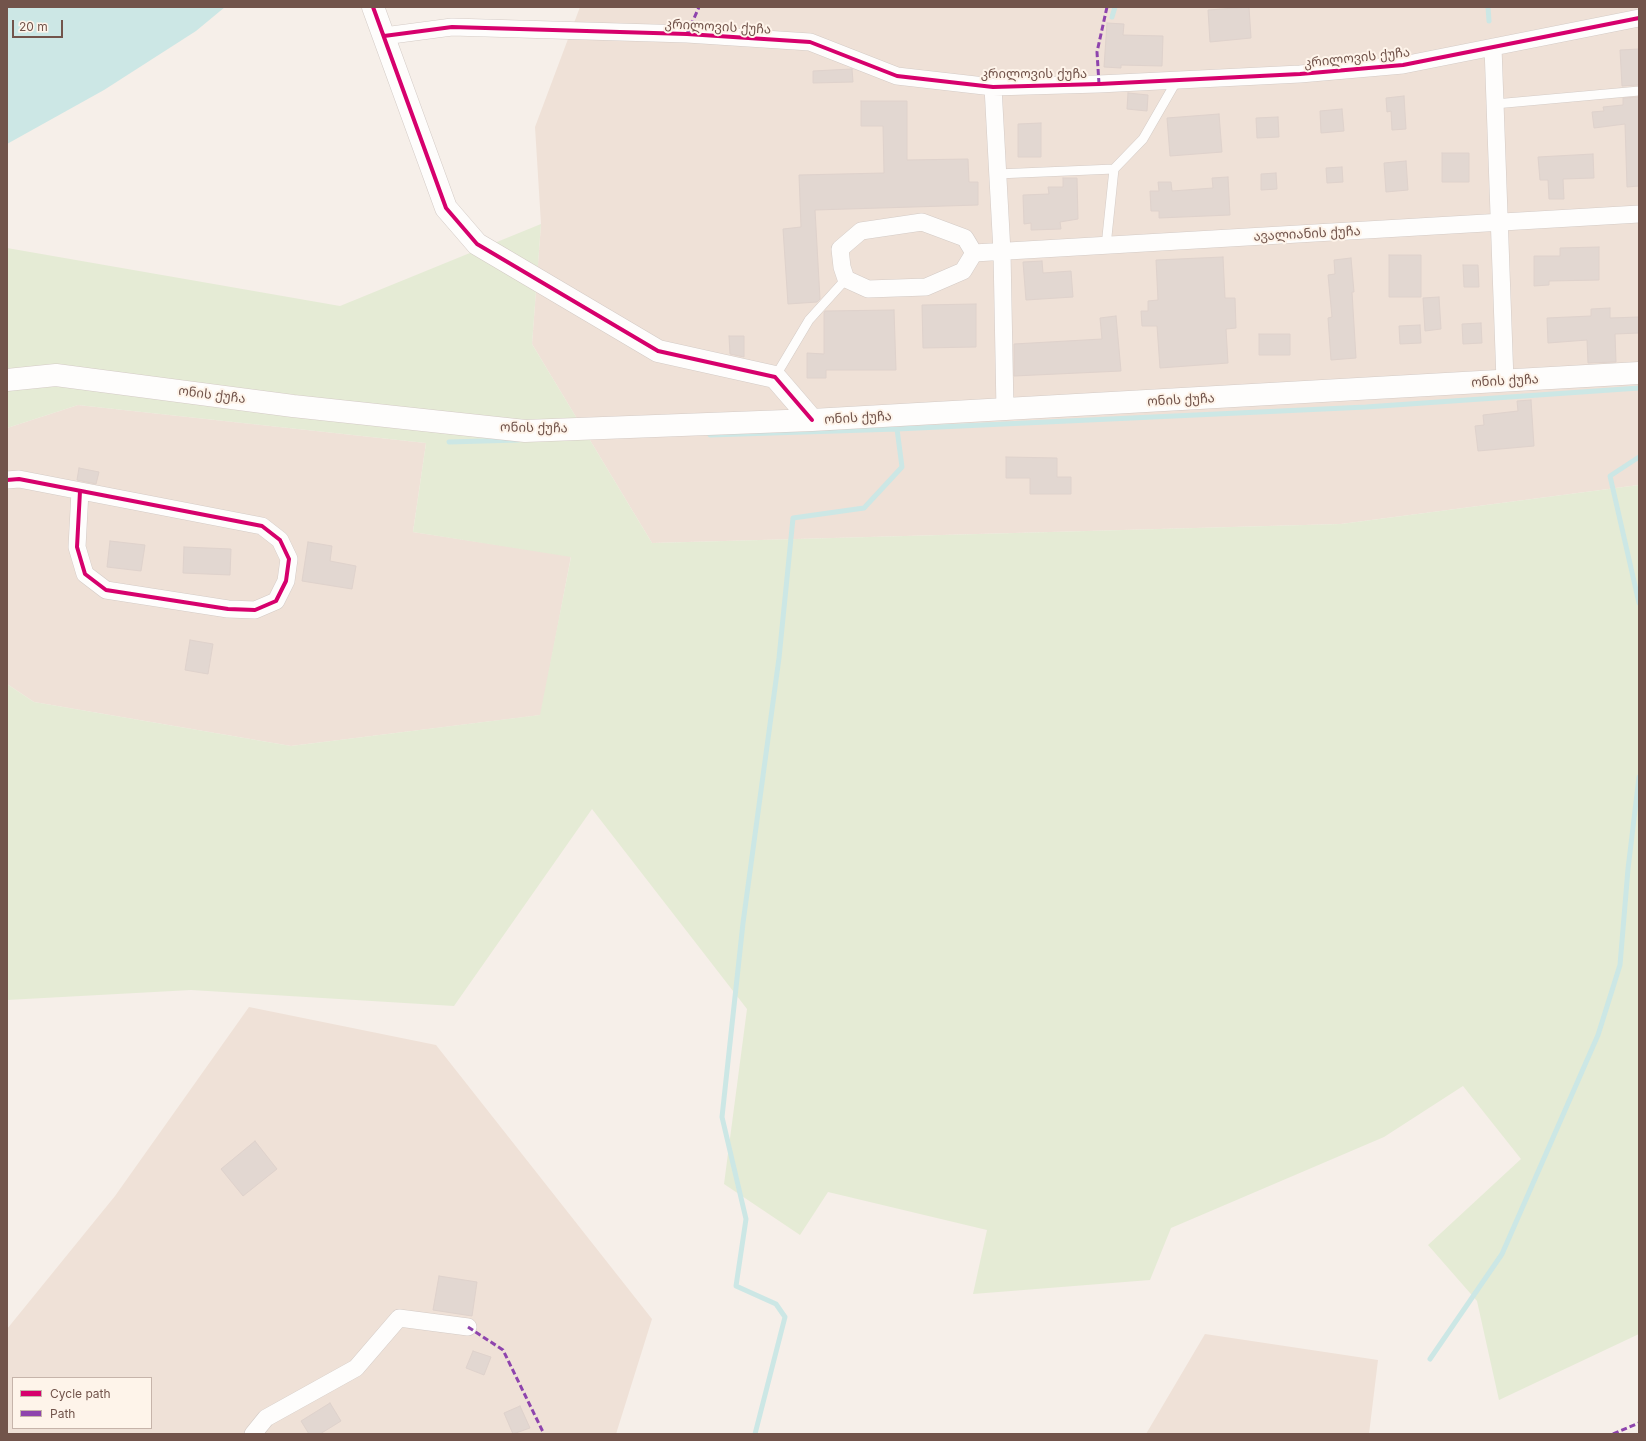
<!DOCTYPE html>
<meta charset="utf-8">
<style>
body{margin:0}
#map{position:relative;width:1646px;height:1441px;overflow:hidden;background:#f6efe9;font-family:Inter,sans-serif}
canvas{display:block}
.frame{position:absolute;inset:0;border:8px solid #72544b;pointer-events:none}
.legend{position:absolute;left:12px;top:1377px;width:140px;height:52px;box-sizing:border-box;background:#fef4ea;border:1px solid #c6b4aa;margin:0;padding:5px 7px;list-style:none;font-size:12px;color:#72544b}
.legend li{display:flex;align-items:center;gap:8px;height:20px}
.legend b{width:20px;border:1px solid #c6b4aa}
.scale{position:absolute;left:12px;top:20px;width:51px;height:18px;box-sizing:border-box;border:2px solid #72544b;border-top:0;padding-left:5px;font-size:12px;line-height:14px;white-space:nowrap;color:#72544b;-webkit-text-stroke:3px #fef4ea;paint-order:stroke}
</style>
<div id="map">
<canvas width="1646" height="1441"></canvas>
<div class="frame"></div>
<ul class="legend">
<li><b style="height:5px;background:#d6006c"></b>Cycle path</li>
<li><b style="height:5px;background:#8e44ad"></b>Path</li>
</ul>
<div class="scale">20 m</div>
</div>
<script>
const ctx = document.querySelector('canvas').getContext('2d');
ctx.lineJoin = 'round';
function paint(path, color) { ctx.fillStyle = color; ctx.fill(path, 'evenodd'); }
const shape = rows => new Path2D(rows.map(r => 'M' + r).join(''));
function stroke(path, color, width, dash) { ctx.strokeStyle = color; ctx.lineWidth = width; ctx.lineCap = dash ? 'butt' : 'round'; ctx.setLineDash(dash || []); ctx.stroke(path); }
function drawText(font, color, halo, rows, align = 'center') {
  ctx.font = font + ' Inter,"Noto Sans Georgian",sans-serif'; ctx.lineWidth = 4; ctx.setLineDash([]); ctx.textBaseline = 'middle'; ctx.strokeStyle = halo; ctx.fillStyle = color; for (const [text, x, y, turn = 0] of rows) {
    ctx.save(); ctx.translate(x, y); ctx.rotate((+turn || 0) * Math.PI / 180); ctx.textAlign = isNaN(turn) ? turn : align; if (halo) ctx.strokeText(text, 0, 0); ctx.fillText(text, 0, 0); ctx.restore();
  }
}
paint(shape([
 [580,7,1639,7,1639,485,1341,524,652,543,532,344,541,224,535,127],
 [78,405,426,443,413,532,571,556,541,715,291,746,34,702,7,684,7,428],
 [249,1007,436,1045,652,1319,616,1434,7,1434,7,1329,115,1196],
 [13,1378,151,1378,151,1428,13,1428],
 [1205,1334,1378,1360,1369,1434,1146,1434]
]), '#efe1d7');
paint(shape([
 [541,224,532,344,652,543,1341,524,1639,485,1639,1334,1499,1400,1477,1301,1428,1245,1521,1159,1463,1086,1384,1137,1171,1228,1150,1280,973,1294,987,1230,828,1192,800,1235,724,1184,747,1009,592,809,454,1006,191,990,7,1000,7,684,34,702,291,746,540,715,571,557,413,532,426,443,78,405,7,428,7,248,340,306]
]), '#e5ebd5');
paint(shape([
 [7,7,225,7,196,31,104,90,7,144]
]), '#cce7e5');
stroke(shape([
 [1488,7,1489,21],
 [1112,17,1115,7],
 [710,435,897,429,1366,407,1639,388],
 [449,442,518,440],
 [1639,457,1610,476,1639,603],
 [1430,1359,1502,1254,1598,1035,1620,965,1628,869,1639,777],
 [755,1434,785,1317,776,1304,736,1286,746,1219,722,1117,743,923,779,658,793,518,864,508,902,467,897,429]
]), '#cce7e5', 5);
const building = shape([
 [1249,7,1251,38,1210,42,1208,10,1249,7],
 [1107,23,1124,24,1123,35,1163,36,1162,66,1121,65,1121,68,1104,67,1107,23],
 [1639,49,1639,85,1622,86,1620,50,1639,49],
 [852,69,853,82,813,83,813,71,852,69],
 [1128,93,1148,95,1147,111,1127,109,1128,93],
 [1404,96,1406,129,1392,130,1391,111,1387,112,1386,98,1404,96],
 [1639,97,1639,186,1627,187,1625,124,1594,128,1592,112,1604,111,1603,107,1623,105,1623,98,1639,97],
 [861,101,907,101,907,160,968,159,969,182,978,182,978,205,815,210,820,299,817,302,788,304,783,229,801,227,799,175,884,173,883,126,861,126,861,101],
 [1342,109,1344,131,1321,133,1320,111,1342,109],
 [1219,114,1222,152,1170,156,1167,118,1219,114],
 [1278,117,1279,137,1257,138,1256,118,1278,117],
 [1041,123,1041,157,1018,157,1018,124,1041,123],
 [1442,153,1469,153,1469,182,1442,182,1442,153],
 [1593,154,1594,178,1563,179,1564,199,1549,199,1548,180,1540,180,1538,157,1593,154],
 [1406,161,1408,190,1386,192,1384,163,1406,161],
 [1342,167,1343,182,1327,183,1326,168,1342,167],
 [1276,173,1277,189,1261,190,1261,174,1276,173],
 [1228,177,1230,215,1159,218,1159,211,1151,211,1150,191,1159,191,1158,182,1171,182,1172,191,1213,188,1212,178,1228,177],
 [1063,178,1077,178,1078,219,1060,222,1061,229,1031,230,1031,223,1024,224,1023,195,1049,194,1048,187,1063,187,1063,178],
 [1599,247,1599,280,1549,281,1549,285,1534,286,1534,256,1560,256,1560,248,1599,247],
 [1389,255,1421,255,1421,297,1389,297,1389,255],
 [1223,257,1225,298,1235,298,1236,328,1226,329,1228,363,1160,368,1157,326,1142,326,1141,311,1148,311,1148,301,1158,300,1156,260,1223,257],
 [1351,258,1354,292,1352,292,1356,358,1331,360,1328,318,1332,317,1328,275,1335,274,1334,260,1351,258],
 [1042,261,1043,273,1071,271,1073,297,1026,300,1023,262,1042,261],
 [1463,265,1478,265,1479,287,1464,287,1463,265],
 [1439,297,1441,329,1425,331,1423,298,1439,297],
 [976,304,976,347,923,348,922,305,976,304],
 [1610,308,1610,318,1639,317,1639,333,1615,334,1616,362,1588,363,1587,340,1548,343,1547,318,1591,316,1591,309,1610,308],
 [894,310,896,370,826,370,826,378,807,378,807,353,824,354,824,313,825,311,894,310],
 [1116,316,1121,371,1014,376,1014,344,1102,339,1100,318,1116,316],
 [1481,323,1482,343,1463,344,1462,324,1481,323],
 [1420,325,1421,343,1400,344,1399,326,1420,325],
 [1259,334,1290,334,1290,355,1259,355,1259,334],
 [729,336,744,336,744,357,730,354,729,336],
 [1531,400,1534,446,1478,451,1475,426,1484,425,1483,415,1518,411,1517,401,1531,400],
 [1006,457,1057,458,1057,477,1071,477,1071,494,1030,494,1030,478,1006,478,1006,457],
 [79,468,99,472,96,484,77,480,79,468],
 [110,541,145,545,141,571,107,567,110,541],
 [308,542,332,546,330,561,356,566,352,589,302,581,308,542],
 [184,547,231,549,230,575,183,573,184,547],
 [190,640,213,644,208,674,185,670,190,640],
 [255,1141,277,1169,243,1196,221,1169,255,1141],
 [439,1276,477,1282,472,1316,433,1310,439,1276],
 [473,1351,491,1357,484,1375,466,1368,473,1351],
 [330,1403,341,1421,320,1434,309,1434,301,1421,330,1403],
 [520,1406,530,1428,513,1434,504,1413,520,1406]
]);
paint(building, '#e2d7d1');
stroke(building, '#dfd2cc', 1);
const lane = shape([
 [1495,104,1639,91],
 [997,174,1114,169],
 [1106,246,1114,169,1143,139,1177,80],
 [775,377,809,320,846,279]
]);
const street = shape([
 [384,36,452,27,687,34,810,42,897,76,993,87,1099,84,1300,74,1403,65,1639,18],
 [1493,47,1505,381],
 [993,87,1002,252,1005,410],
 [974,253,963,271,926,287,868,289,846,279,842,267,840,249,861,231,922,222,965,238,974,253,1639,214],
 [7,480,19,479,262,526,280,540,289,559,286,581,276,601,255,610,228,609,106,590,85,574,77,547,80,491],
 [253,1434,266,1418,356,1368,399,1318,468,1327]
]);
const secondary = shape([
 [373,7,446,208,477,244,658,351,775,377,812,420],
 [7,380,56,375,293,406,525,431,812,420,1639,373]
]);
stroke(lane, '#d4cbc6', 10);
stroke(street, '#d4cbc6', 18);
stroke(secondary, '#d4cbc6', 23);
stroke(lane, '#fefdfc', 9);
stroke(street, '#fefdfc', 17);
stroke(secondary, '#fefdfc', 22);
stroke(shape([
 [687,34,699,7],
 [1099,84,1097,52,1107,7],
 [468,1327,503,1350,544,1434],
 [1613,1434,1639,1423]
]), '#8e44ad', 3, [6, 3]);
stroke(shape([
 [373,7,446,208,477,244,658,351,775,377,812,420],
 [384,36,452,27,687,34,810,42,897,76,993,87,1099,84,1300,74,1403,65,1639,18],
 [7,480,19,479,262,526,280,540,289,559,286,581,276,601,255,610,228,609,106,590,85,574,77,547,80,491]
]), '#d6006c', 4);
drawText('13px', '#72544b', '#fef4ea', [
 ["კრილოვის ქუჩა",718,27,3],
 ["კრილოვის ქუჩა",1357,58,-6],
 ["კრილოვის ქუჩა",1034,74],
 ["ავალიანის ქუჩა",1307,234,-3],
 ["ონის ქუჩა",1505,381,-3],
 ["ონის ქუჩა",212,395,7],
 ["ონის ქუჩა",1181,400,-3],
 ["ონის ქუჩა",858,418,-3],
 ["ონის ქუჩა",534,428,1]
]);
</script>
